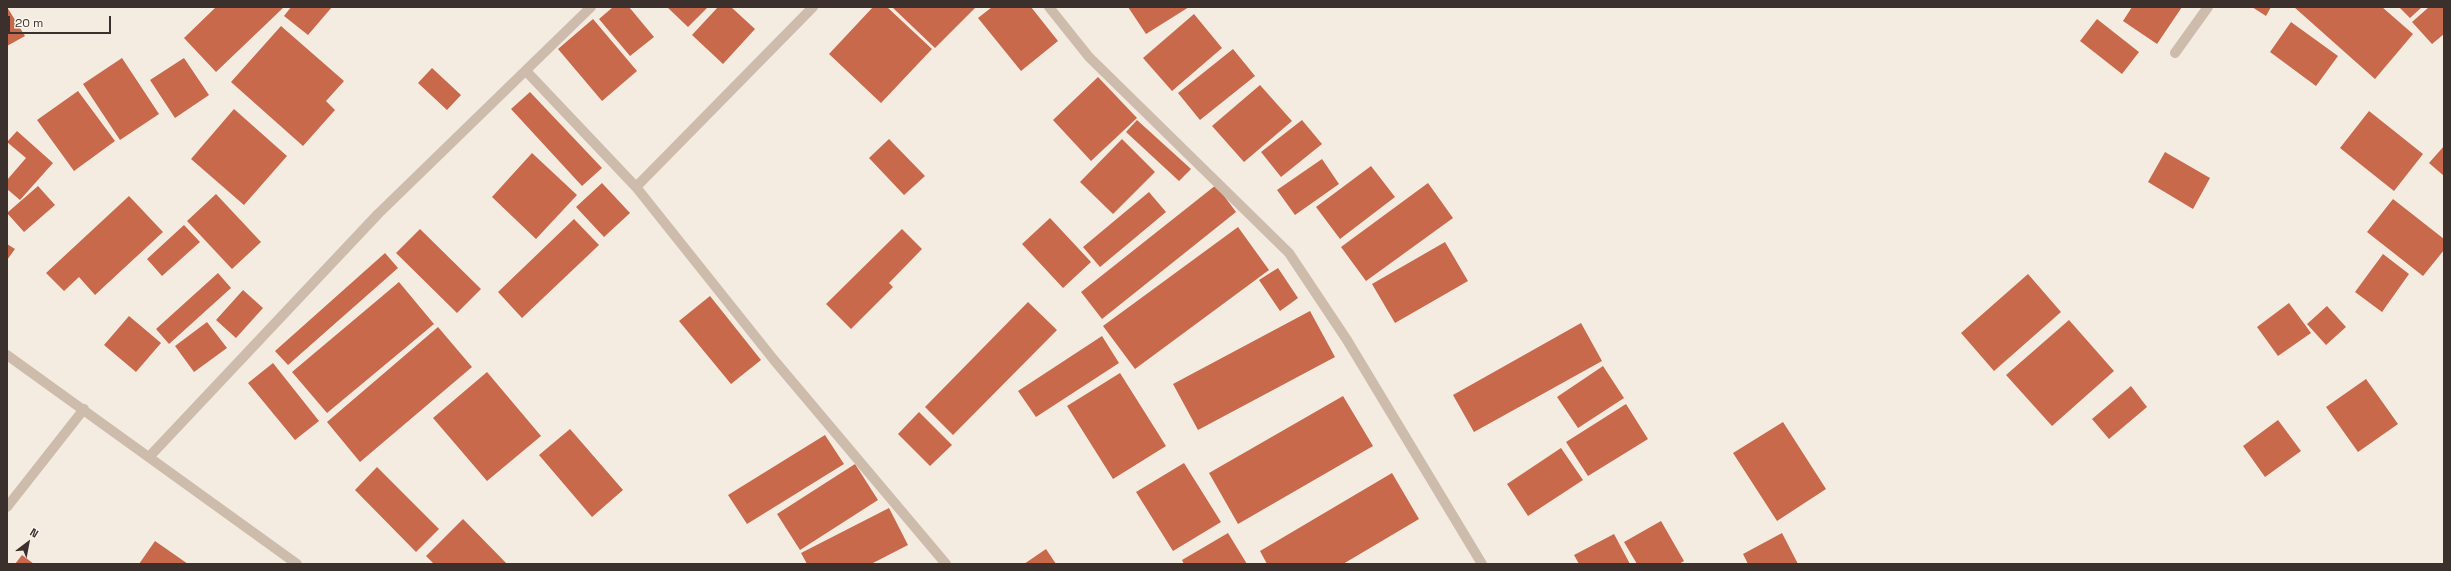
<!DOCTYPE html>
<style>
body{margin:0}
#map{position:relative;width:2451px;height:571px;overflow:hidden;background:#f4ebe1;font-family:"Space Grotesk",sans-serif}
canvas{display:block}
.frame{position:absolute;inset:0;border:8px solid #3b302b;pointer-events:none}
.north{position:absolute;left:8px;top:523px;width:40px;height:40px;-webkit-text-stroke:3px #fbf5ee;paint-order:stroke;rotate:32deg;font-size:11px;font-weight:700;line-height:16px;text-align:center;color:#3b302b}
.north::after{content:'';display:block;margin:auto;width:14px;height:18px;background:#3b302b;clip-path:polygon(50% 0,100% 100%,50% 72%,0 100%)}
.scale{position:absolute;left:8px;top:16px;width:103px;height:18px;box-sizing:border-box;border:2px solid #3b302b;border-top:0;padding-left:5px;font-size:12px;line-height:14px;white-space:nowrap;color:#3b302b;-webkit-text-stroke:3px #fbf5ee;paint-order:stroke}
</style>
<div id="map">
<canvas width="2451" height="571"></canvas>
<div class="frame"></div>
<div class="north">N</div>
<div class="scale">20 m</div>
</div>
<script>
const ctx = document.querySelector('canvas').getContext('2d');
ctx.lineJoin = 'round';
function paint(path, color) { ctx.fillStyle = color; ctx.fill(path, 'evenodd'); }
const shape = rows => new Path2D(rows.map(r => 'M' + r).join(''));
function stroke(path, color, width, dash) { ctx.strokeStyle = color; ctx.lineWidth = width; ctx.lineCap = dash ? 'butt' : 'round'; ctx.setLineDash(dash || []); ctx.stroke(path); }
paint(shape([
 [7,7,25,36,7,46],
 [216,7,284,7,216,72,184,38],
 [291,7,332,7,308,35,284,16],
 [613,7,629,7,654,37,630,56,599,19],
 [667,7,708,7,688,27],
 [718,7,731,7,755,29,723,64,692,35],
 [873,7,887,7,932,49,881,103,829,54],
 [892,7,976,7,935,48],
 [992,7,1031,7,1058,41,1021,71,978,18],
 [1128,7,1189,7,1146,34],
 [2132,7,2182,7,2157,44,2123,21],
 [2252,7,2271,7,2266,16],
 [2294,7,2382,7,2413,34,2375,79],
 [2399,7,2422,7,2410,18],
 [2429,7,2444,7,2444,34,2432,44,2412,22],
 [1194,14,1222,48,1172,91,1143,58],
 [593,19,637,71,602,101,558,49],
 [2097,19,2139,52,2122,74,2080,41],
 [2291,22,2338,56,2316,86,2270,52],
 [281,26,344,81,326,101,335,110,303,146,231,82],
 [1233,49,1255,76,1200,120,1178,93],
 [122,58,159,114,120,140,83,84],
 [184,58,209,95,175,118,150,80],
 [432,68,461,95,447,110,418,83],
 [1098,77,1137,118,1091,161,1053,120],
 [1260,85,1292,121,1244,162,1212,126],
 [78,91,115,141,74,171,37,120],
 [530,92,602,168,582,186,511,109],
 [234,109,287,156,244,205,191,159],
 [2369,111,2423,154,2394,191,2340,148],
 [1137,120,1191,169,1179,181,1126,132],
 [1302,120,1322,144,1281,177,1261,152],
 [17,131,53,163,20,200,7,189,7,180,26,158,7,142],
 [889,139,925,176,904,195,869,158],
 [1122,139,1155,172,1113,214,1080,182],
 [2444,146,2444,176,2429,163],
 [2165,152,2210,178,2193,209,2148,182],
 [532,153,577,195,536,239,492,197],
 [1322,159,1339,184,1295,215,1277,190],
 [1371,166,1395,197,1340,239,1316,207],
 [602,183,630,213,604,237,576,207],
 [1428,183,1453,218,1366,281,1341,247],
 [1216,185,1236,212,1102,319,1081,292],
 [38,186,55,205,24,232,7,213],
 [1149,192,1166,212,1100,267,1083,247],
 [216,194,261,242,232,269,187,221],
 [129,196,163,232,95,295,79,277,64,291,46,273],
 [2393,199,2444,239,2444,250,2423,276,2367,232],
 [1050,218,1091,262,1063,288,1022,244],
 [574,219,599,245,522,318,498,292],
 [184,225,200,242,162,276,147,259],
 [1238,227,1269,270,1135,369,1103,326],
 [420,229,481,289,457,313,396,253],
 [902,229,922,249,889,283,893,287,851,329,826,304],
 [1445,242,1468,281,1395,323,1372,284],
 [7,244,15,249,7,260],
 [385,253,398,268,288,365,275,351],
 [2383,254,2409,274,2382,312,2355,292],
 [1278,268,1298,298,1280,311,1259,280],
 [218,273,231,288,169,344,156,329],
 [2028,274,2061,312,1994,371,1961,333],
 [399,282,434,324,327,413,292,372],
 [243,290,263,308,236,338,216,320],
 [710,296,761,360,731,384,679,321],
 [1028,302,1057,330,953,435,925,407],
 [2289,303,2311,333,2278,356,2257,327],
 [2327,306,2346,327,2326,345,2307,324],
 [1310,311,1335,357,1198,430,1173,384],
 [129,316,161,343,136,372,104,345],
 [2069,320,2114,371,2052,426,2006,375],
 [207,322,227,348,194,372,175,346],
 [1581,323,1602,361,1474,432,1453,395],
 [438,327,472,367,360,462,327,422],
 [1102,336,1119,363,1036,417,1018,391],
 [273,363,319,421,295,440,248,383],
 [1603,366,1624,398,1578,428,1557,397],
 [487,372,541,436,487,481,433,418],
 [1120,373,1166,446,1113,479,1067,406],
 [2366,379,2398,424,2358,452,2326,407],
 [2131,386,2147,407,2109,439,2092,419],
 [1343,396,1373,446,1238,524,1209,473],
 [1626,404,1648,439,1588,476,1566,442],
 [919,412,952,445,930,466,898,434],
 [2278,420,2301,451,2265,477,2243,446],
 [1783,422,1826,489,1777,521,1733,453],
 [570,429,623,490,592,517,539,455],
 [825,435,844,464,747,524,728,495],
 [1561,448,1583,480,1528,516,1507,484],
 [1184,463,1221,522,1173,551,1136,492],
 [855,464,878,500,800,550,777,514],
 [377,467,439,529,416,552,355,490],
 [1392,473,1419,519,1343,564,1267,564,1260,551],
 [889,508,908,545,871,564,807,564,801,553],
 [463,519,507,564,434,564,426,556],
 [1661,521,1684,561,1679,564,1637,564,1624,542],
 [1228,533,1247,564,1184,564,1182,560],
 [1782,533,1798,564,1748,564,1743,554],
 [1614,534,1630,564,1579,564,1574,555],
 [155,541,188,564,139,564],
 [1046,549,1056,564,1024,564],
 [22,555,34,564,15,564]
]), '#c8694b');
stroke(shape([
 [1049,7,1089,57,1289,253,1347,340,1482,564],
 [2175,53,2208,7],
 [527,72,636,187,774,360,946,564],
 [636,187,813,7],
 [7,355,297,564],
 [149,457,378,214,591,7],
 [7,507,84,409]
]), '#cdbbac', 10);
</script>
